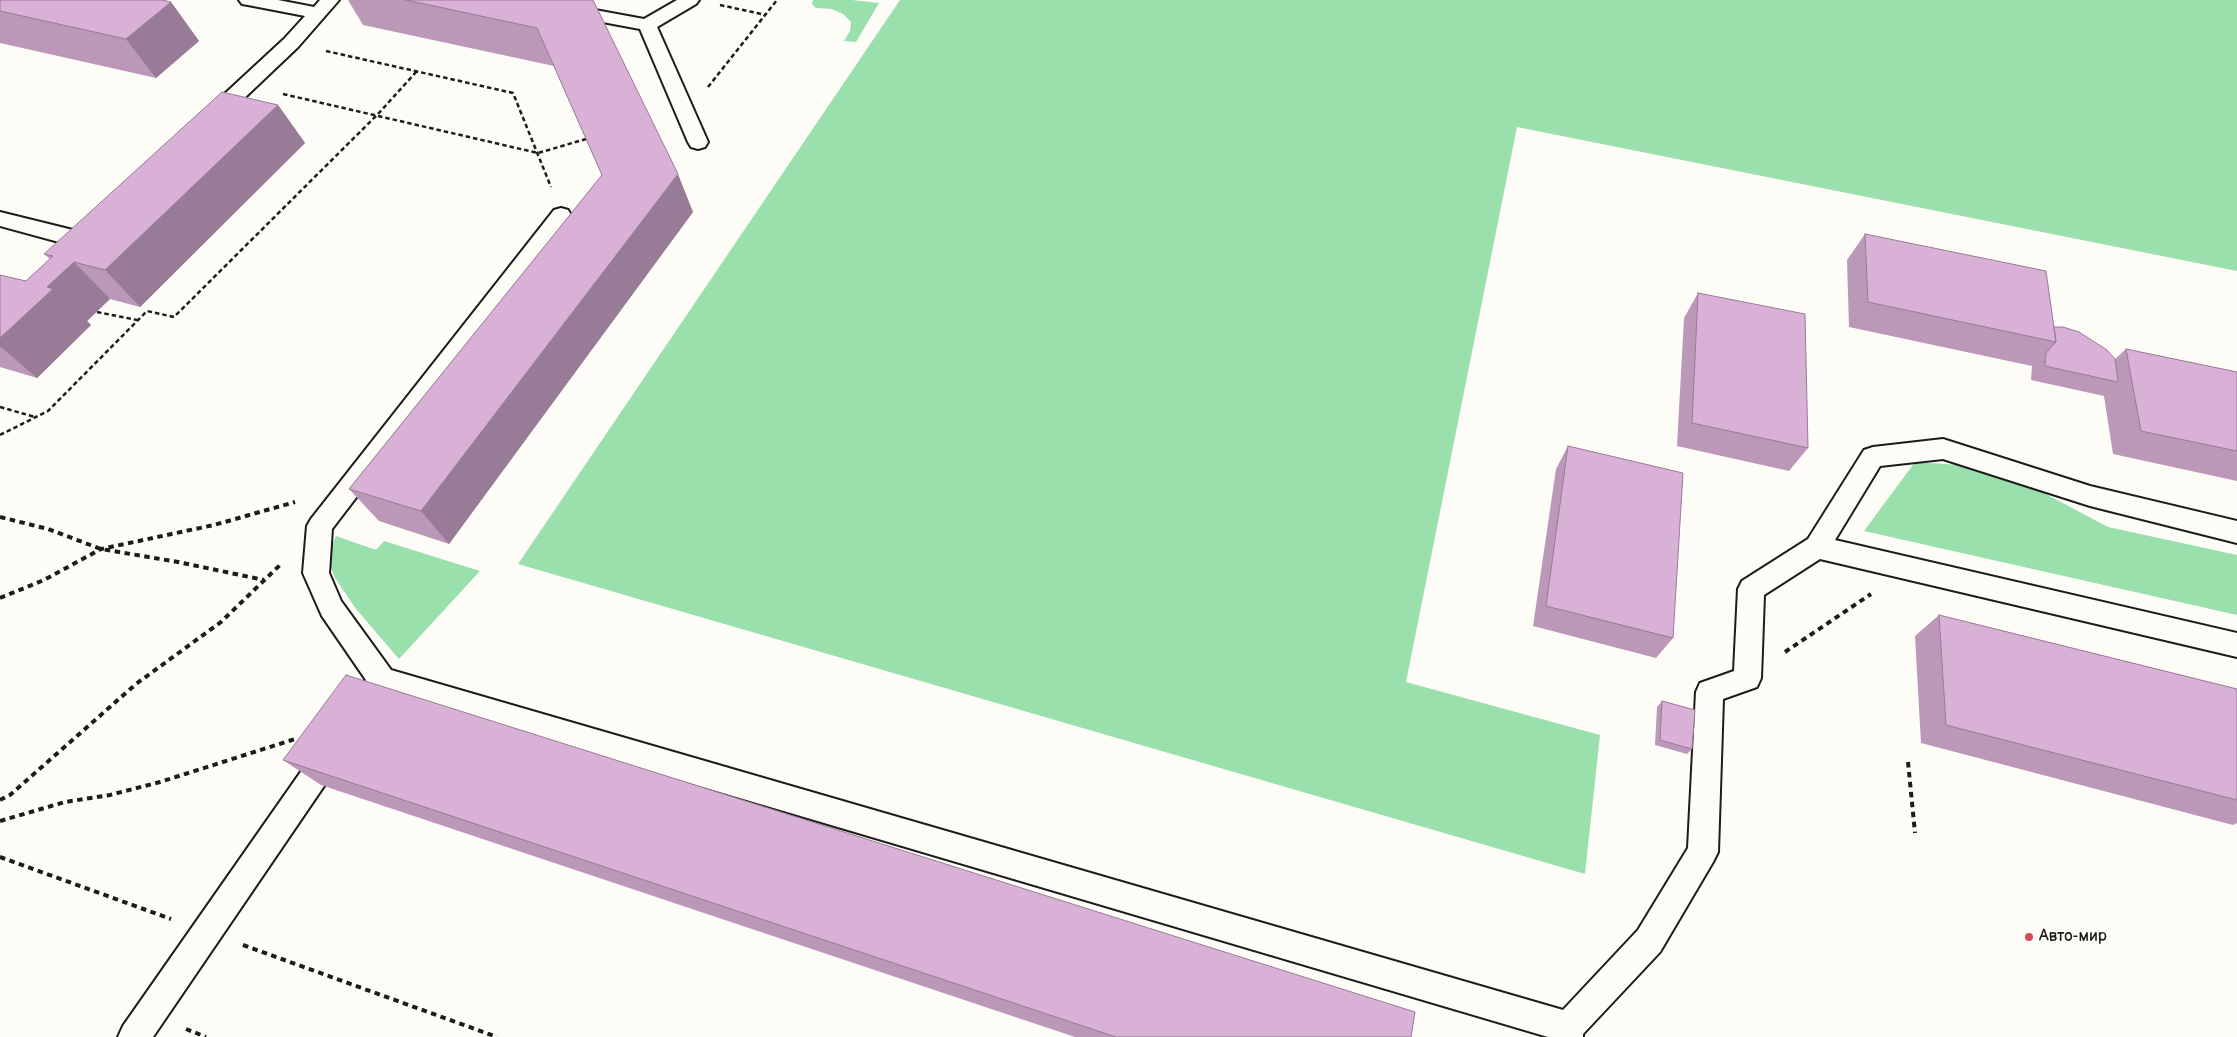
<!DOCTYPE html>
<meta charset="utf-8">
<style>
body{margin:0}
canvas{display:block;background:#fdfcf7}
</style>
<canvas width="2237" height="1037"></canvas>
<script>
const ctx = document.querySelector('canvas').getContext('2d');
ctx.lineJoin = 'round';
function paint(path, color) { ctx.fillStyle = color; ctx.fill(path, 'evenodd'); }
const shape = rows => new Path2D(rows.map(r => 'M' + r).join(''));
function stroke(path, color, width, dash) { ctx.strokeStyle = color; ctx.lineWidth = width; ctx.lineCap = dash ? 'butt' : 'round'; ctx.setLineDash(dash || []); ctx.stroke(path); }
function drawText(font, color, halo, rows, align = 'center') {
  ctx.font = font + ' "Balsamiq Sans",sans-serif'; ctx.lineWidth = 4.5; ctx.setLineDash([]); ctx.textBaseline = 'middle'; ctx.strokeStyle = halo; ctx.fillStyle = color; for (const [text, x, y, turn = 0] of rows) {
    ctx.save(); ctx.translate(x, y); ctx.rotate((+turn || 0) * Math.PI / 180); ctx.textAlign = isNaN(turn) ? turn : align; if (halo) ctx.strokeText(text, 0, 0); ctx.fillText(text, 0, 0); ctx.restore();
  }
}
paint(shape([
 [813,0,852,0,879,3,856,42,844,41,850,31,851,22,843,14,832,9,816,8,812,4],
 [900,0,2237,0,2237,271,1517,127,1406,682,1600,735,1585,874,518,564],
 [1915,462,1961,465,2042,492,2108,527,2237,555,2237,615,1864,531],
 [336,536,376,550,384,541,480,571,399,659,356,609,335,578,327,557]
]), '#9ae0ad');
const lane = shape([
 [239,0,278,0,314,7,320,0,339,0,298,47,218,123,211,124,204,123,201,118,204,113,284,39,305,16,248,5,242,4,239,0],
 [502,0,541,0,644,19,677,0,699,0,696,4,657,27,708,142,705,147,698,149,691,147,688,142,640,29,511,5,505,4,502,0],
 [561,208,568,210,571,215,568,220,332,529,329,573,341,601,391,670,1563,1010,1638,930,1688,848,1696,692,1700,683,1734,671,1738,589,1742,581,1808,539,1864,450,1873,447,1943,439,2090,486,2237,521,2237,543,2090,506,1943,459,1880,466,1835,540,2237,633,2237,657,1820,559,1764,595,1761,678,1757,687,1723,699,1718,852,1713,862,1660,952,1583,1034,1583,1037,1548,1037,388,694,383,702,373,706,363,702,359,693,366,680,322,616,303,573,307,526,311,519,554,210,561,208],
 [0,212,77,231,86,224,93,222,100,224,104,229,89,245,81,248,0,226,0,212],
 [331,739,341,743,345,752,341,761,153,1037,118,1037,123,1026,321,743,331,739]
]);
stroke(lane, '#1c1c1c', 4);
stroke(shape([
 [720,5,766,15],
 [326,51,513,93,551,187],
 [708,87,777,0],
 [283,94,538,153,586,139],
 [97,312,137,320],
 [0,407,35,417],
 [0,435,48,411,147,311,174,317,378,114,417,71]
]), '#1c1c1c', 2.5, [4.5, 3]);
stroke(shape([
 [0,517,48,529,101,549,178,562,264,580],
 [0,598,44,580,101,549,214,525,295,502],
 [1785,652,1871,594],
 [1908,762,1915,833],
 [0,800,10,795,136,684,221,622,280,565],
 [0,821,65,802,110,795,160,782,295,739],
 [0,857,171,919],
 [243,945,497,1037],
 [186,1029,206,1037]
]), '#1c1c1c', 4, [5.5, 4.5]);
paint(lane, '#fdfcf7');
paint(shape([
 [0,0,171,2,199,41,156,78,0,43],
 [348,0,593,0,693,212,449,544,379,521,349,489,602,175,554,66,363,25],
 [278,105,305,143,140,307,110,299,87,321,91,325,37,378,0,367,0,275,26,281,50,259,44,254],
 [1865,234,2054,327,2115,359,2126,349,2237,372,2237,481,2113,454,2104,396,2031,380,2032,366,1849,327,1847,260],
 [1698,293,1808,448,1789,471,1677,446,1684,318],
 [1568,446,1673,638,1656,658,1533,626,1556,469],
 [1939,615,2237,689,2237,823,2233,825,1921,743,1915,636],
 [1662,701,1692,749,1687,754,1655,745,1657,707],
 [283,760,1411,1037,1075,1037,321,785]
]), '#bb97b8');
paint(shape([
 [171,2,199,41,156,78,126,39],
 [278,105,305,143,140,307,105,270],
 [678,174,693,212,449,544,421,511],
 [74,262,110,299,87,321,91,325,37,378,0,346,0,338,47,287]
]), '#987b96');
const building = shape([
 [0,0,162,0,171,2,126,39,0,11,0,0],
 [406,0,593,0,678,174,421,511,349,489,602,175,537,28,406,0],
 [222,92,278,105,105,270,74,262,47,287,53,289,0,338,0,275,26,281,53,256,44,254,222,92],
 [1865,234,2046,271,2056,342,1868,302,1865,234],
 [1698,293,1805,314,1808,448,1692,423,1698,293],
 [2054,327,2063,327,2079,332,2107,350,2115,359,2118,382,2045,366,2046,353,2056,342,2054,327],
 [2126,349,2237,372,2237,451,2141,431,2126,349],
 [1568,446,1683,473,1673,638,1546,606,1568,446],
 [1939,615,2237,689,2237,800,1946,725,1939,615],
 [346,675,1415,1012,1411,1037,1116,1037,283,760,346,675],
 [1662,701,1695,710,1692,749,1660,740,1662,701]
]);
paint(building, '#d9b0d6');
stroke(building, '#987b96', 1);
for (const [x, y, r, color] of [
 [2029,937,5,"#d1495b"]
]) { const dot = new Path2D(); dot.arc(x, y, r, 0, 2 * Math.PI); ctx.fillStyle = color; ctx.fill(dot); stroke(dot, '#fdfcf7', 2); }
drawText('16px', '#1c1c1c', '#fdfcf7', [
 ["Авто-мир",2039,937]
], 'left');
</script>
